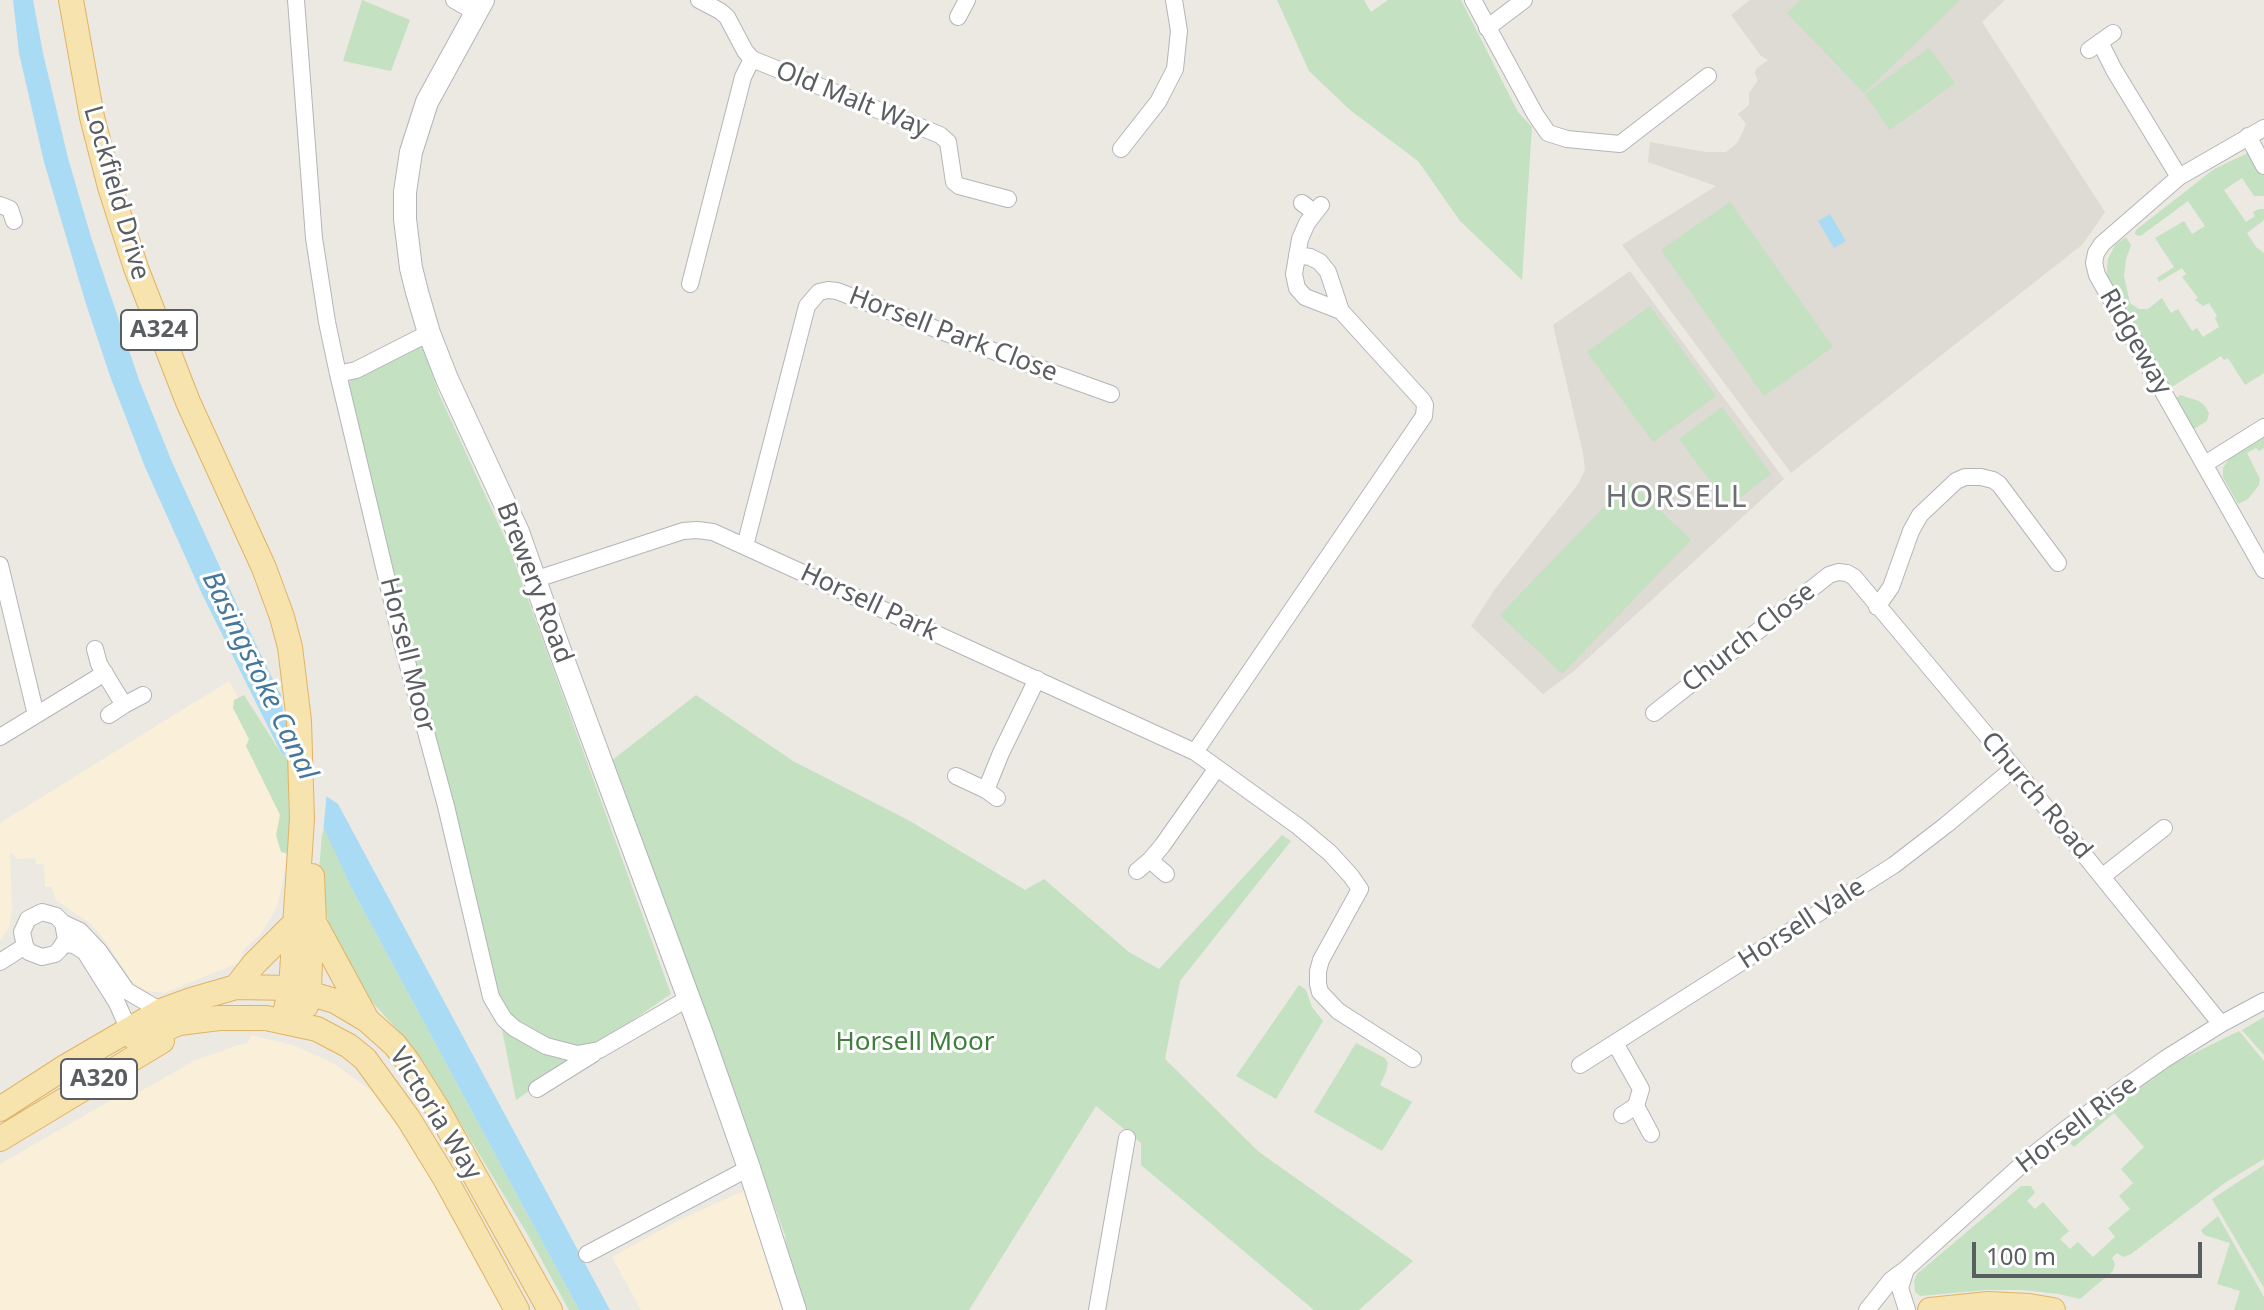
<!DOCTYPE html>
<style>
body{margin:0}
#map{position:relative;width:2264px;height:1310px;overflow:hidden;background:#ece9e2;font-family:"Noto Sans",sans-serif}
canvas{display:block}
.scale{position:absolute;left:1972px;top:1242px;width:230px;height:36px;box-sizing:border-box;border:4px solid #5b5e61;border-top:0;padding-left:10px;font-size:24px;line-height:28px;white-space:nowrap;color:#5b5e61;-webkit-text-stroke:6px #fff;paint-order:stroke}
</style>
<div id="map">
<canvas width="2264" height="1310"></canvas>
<div class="scale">100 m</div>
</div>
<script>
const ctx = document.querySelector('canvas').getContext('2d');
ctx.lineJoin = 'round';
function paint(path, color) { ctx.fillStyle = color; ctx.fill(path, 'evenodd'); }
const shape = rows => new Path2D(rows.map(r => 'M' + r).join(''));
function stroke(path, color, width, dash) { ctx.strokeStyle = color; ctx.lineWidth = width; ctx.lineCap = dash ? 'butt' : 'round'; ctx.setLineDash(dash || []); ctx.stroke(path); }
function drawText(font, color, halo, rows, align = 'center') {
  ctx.font = font + ' "Noto Sans",sans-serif'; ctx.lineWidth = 6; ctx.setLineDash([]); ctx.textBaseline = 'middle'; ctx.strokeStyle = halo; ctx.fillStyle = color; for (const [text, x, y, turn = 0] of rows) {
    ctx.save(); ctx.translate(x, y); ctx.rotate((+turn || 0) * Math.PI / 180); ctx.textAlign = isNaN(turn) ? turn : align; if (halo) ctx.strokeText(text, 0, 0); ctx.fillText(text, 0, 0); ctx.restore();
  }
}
paint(shape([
 [229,681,293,800,284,876,277,907,261,934,244,949,238,963,164,993,148,991,133,983,106,942,91,924,56,900,51,887,45,887,44,864,36,864,35,858,17,859,10,852,12,910,9,928,0,941,0,823],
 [251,1035,293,1045,333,1063,380,1097,417,1152,508,1310,0,1310,0,1164,125,1092,141,1091,194,1061,238,1045,247,1044],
 [744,1191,782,1310,641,1310,612,1257,681,1219]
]), '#faefd9');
paint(shape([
 [1750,0,2005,0,1982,22,2105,212,2082,245,1791,473,1622,245,1716,186,1648,162,1650,142,1705,152,1726,152,1738,142,1746,124,1738,114,1749,105,1749,93,1758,80,1755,74,1756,69,1768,60,1761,56,1731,15],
 [1630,271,1784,479,1574,671,1543,694,1471,626,1495,589,1579,483,1585,470,1583,453,1553,325]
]), '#dedad4');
paint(shape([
 [362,0,410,20,391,71,343,61],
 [1277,0,1364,0,1371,12,1388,0,1461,0,1518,112,1532,127,1522,280,1460,221,1418,161,1350,110,1309,71],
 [1801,0,1960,0,1864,93,1787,13],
 [1929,48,1955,83,1890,130,1865,94],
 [2250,152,2264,176,2264,196,2254,196,2242,178,2224,190,2246,222,2255,216,2253,212,2259,209,2264,209,2264,220,2247,233,2256,247,2264,253,2264,373,2245,385,2228,358,2224,360,2221,356,2170,388,2106,280,2108,259,2115,245,2126,237,2131,245,2126,259,2124,276,2130,303,2139,309,2148,309,2162,298,2171,313,2178,309,2192,331,2197,328,2203,337,2219,327,2215,318,2217,316,2209,303,2203,306,2195,300,2198,298,2182,277,2186,274,2182,268,2159,282,2157,278,2174,267,2155,238,2184,221,2192,234,2205,226,2188,201,2142,235,2138,236,2135,234,2136,230,2214,169],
 [1730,202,1833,347,1764,396,1661,250],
 [1650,306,1716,396,1653,442,1587,352],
 [423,345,439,394,509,547,671,994,516,1100,477,904,412,658,347,384,357,375],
 [2180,395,2199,401,2205,406,2209,413,2207,421,2194,429,2175,399],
 [1722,407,1771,474,1729,506,1679,439],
 [2264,437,2264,448,2259,451,2256,448,2247,453,2260,479,2259,485,2248,499,2238,504,2223,477,2223,468,2231,456],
 [1629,481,1691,540,1562,674,1500,615],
 [244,695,281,753,293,761,288,854,281,852,276,835,280,815,246,746,249,739,233,708,234,700],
 [696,695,793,761,910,821,1025,890,1044,879,1129,952,1159,969,1282,835,1291,841,1180,981,1165,1059,1259,1152,1413,1261,1359,1310,1314,1310,1141,1165,1141,1143,1096,1106,969,1310,804,1310,788,1260,785,1235,611,761],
 [323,823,352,889,579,1310,569,1310,528,1235,426,1066,401,1034,366,995,331,931,323,900,319,871],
 [1299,985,1306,990,1312,1007,1323,1021,1276,1099,1236,1076],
 [2264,1017,2264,1055,2242,1030],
 [2239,1031,2264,1061,2264,1159,2226,1182,2131,1254,2123,1257,2117,1253,2112,1258,2115,1264,2113,1271,2080,1299,2059,1294,2022,1290,1985,1290,1920,1296,1915,1292,1914,1281,1917,1274,2021,1186,2031,1186,2035,1193,2027,1201,2035,1209,2043,1202,2069,1231,2060,1239,2070,1249,2078,1242,2093,1257,2115,1237,2108,1228,2130,1209,2119,1196,2133,1183,2121,1169,2144,1147,2114,1113,2074,1147,2070,1143,2120,1099,2170,1065],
 [1356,1043,1385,1058,1388,1063,1386,1072,1380,1085,1412,1102,1382,1151,1314,1112],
 [2264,1165,2264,1288,2212,1199],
 [2218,1216,2264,1297,2264,1310,2234,1310,2240,1291,2217,1284,2230,1243,2204,1235,2201,1230]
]), '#c4e1c1');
paint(shape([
 [13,0,33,0,43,53,68,158,91,237,139,380,172,462,239,609,277,688,281,694,284,717,326,796,338,804,610,1310,579,1310,352,889,293,761,281,753,202,594,145,467,110,376,86,304,44,162,19,53],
 [1830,214,1846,241,1834,248,1818,221]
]), '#a9dbf5');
paint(shape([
 [293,726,327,790,323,834,296,778]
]), '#ece9e2');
const street = shape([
 [296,0,314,238,327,322,338,374,403,647,446,806,491,997,504,1019,514,1028,546,1046,577,1054,599,1050,689,998],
 [454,0,475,12],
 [699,0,720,11,727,17,745,51,752,59,940,135,948,142,954,182,959,186,1008,199],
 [1473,0,1535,114,1548,133,1567,139,1620,144,1708,76],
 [958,17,967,0],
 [1487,28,1524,0],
 [2100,42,2114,70,2179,177],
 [2089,50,2113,33],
 [2264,128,2179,177,2102,244,2096,253,2094,263,2097,275,2264,570],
 [2248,136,2264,166],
 [1121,149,1158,102,1175,69,1179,31,1174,0],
 [1302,203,1315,213],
 [0,205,10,209,14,221],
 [1297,255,1310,257,1320,262,1328,272,1341,311],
 [690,284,743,77,752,59],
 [338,374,356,370,429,333],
 [2205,464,2264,427],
 [745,546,807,306,819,292,828,290,837,291,1022,362,1111,394],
 [0,565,36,715],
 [534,580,683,531,697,530,713,532,1195,752,1299,827,1330,853,1351,876,1360,889,1321,960,1318,971,1318,984,1320,992,1338,1011,1413,1059],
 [1877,607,1891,587,1911,531,1920,515,1956,481,1965,477,1981,477,1993,480,1999,484,2058,563],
 [95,649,99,664,124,705,109,715],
 [124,705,143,695],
 [1654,713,1829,575,1838,572,1847,573,1854,577,2014,768,2221,1024],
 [0,737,105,673],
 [1195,752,1424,416,1425,405,1423,401,1341,311,1305,297,1297,288,1294,274,1300,239,1307,223,1321,205],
 [956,776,986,790,997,798],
 [986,790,1001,753,1037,679],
 [1150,860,1166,874],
 [1137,871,1150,860,1162,846,1217,768],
 [2103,876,2164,828],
 [63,923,66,939,60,949,55,954,42,957,29,952,25,946,22,932,28,919,42,912,56,916,63,923,80,931,99,951,127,991,161,1011],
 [64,944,74,945,85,952,117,1003,129,1030],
 [0,962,25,946],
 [1615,1043,1641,1089,1636,1106,1651,1134],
 [1580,1065,1894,865,1946,825,2014,768],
 [537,1089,593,1054],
 [1622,1115,1636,1106],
 [587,1254,749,1168],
 [1906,1269,1900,1288,1907,1310],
 [1097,1310,1127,1138],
 [1867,1310,1891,1280,1906,1269,2029,1158,2067,1128,2165,1059,2221,1024,2264,1001]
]);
const secondary = shape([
 [483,0,427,102,411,152,405,192,405,219,411,268,417,292,429,333,447,379,518,532,560,651,702,1034,749,1168,795,1310]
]);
const primary = shape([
 [71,0,92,117,110,187,136,268,188,402,264,568,282,617,290,647,299,721,302,819,291,988,283,1021],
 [314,922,366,1018],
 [236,987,254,964,294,924],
 [306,1006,309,992,311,930,314,922,312,876],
 [129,1030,134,1038,141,1040,179,1023,219,1018,266,1018,317,1029,349,1046,365,1059,408,1118,446,1180,517,1310],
 [0,1109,65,1067,161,1011,191,1000,236,987,291,988,335,1001,367,1020,395,1045,408,1062,437,1108,550,1310],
 [0,1139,162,1041],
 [1930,1310,1988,1304,2029,1306,2053,1310]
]);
stroke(street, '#b3b5b8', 18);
stroke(secondary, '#b2b5b8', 24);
stroke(primary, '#e1b365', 26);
stroke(street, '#fff', 16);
stroke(secondary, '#fff', 22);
stroke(primary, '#f6e3ad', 24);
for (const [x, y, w] of [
 [159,330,76],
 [99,1079,76]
]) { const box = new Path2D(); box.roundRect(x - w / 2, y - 20, w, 40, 6); ctx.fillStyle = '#fff'; ctx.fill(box); stroke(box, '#5b5e61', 2); }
drawText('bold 24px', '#5b5e61', null, [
 ["A324",159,330],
 ["A320",99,1079]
]);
drawText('26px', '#5b5e61', '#fff', [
 ["Old Malt Way",852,100,22],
 ["Lockfield Drive",116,193,74],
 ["Horsell Park Close",953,335,21],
 ["Ridgeway",2135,342,60],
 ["Brewery Road",534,583,69],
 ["Horsell Park",869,603,25],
 ["Church Close",1749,638,-38],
 ["Horsell Moor",407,655,76],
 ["Church Road",2036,796,50],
 ["Horsell Vale",1802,924,-33],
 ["Victoria Way",435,1114,58],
 ["Horsell Rise",2077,1125,-37]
]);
drawText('26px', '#407e3d', '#fff', [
 ["Horsell Moor",915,1043]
]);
drawText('italic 28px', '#46789c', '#fff', [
 ["Basingstoke Canal",259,676,64]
]);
ctx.letterSpacing = '2px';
drawText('30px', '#6c7073', '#fff', [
 ["HORSELL",1677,498]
]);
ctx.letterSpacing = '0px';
</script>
